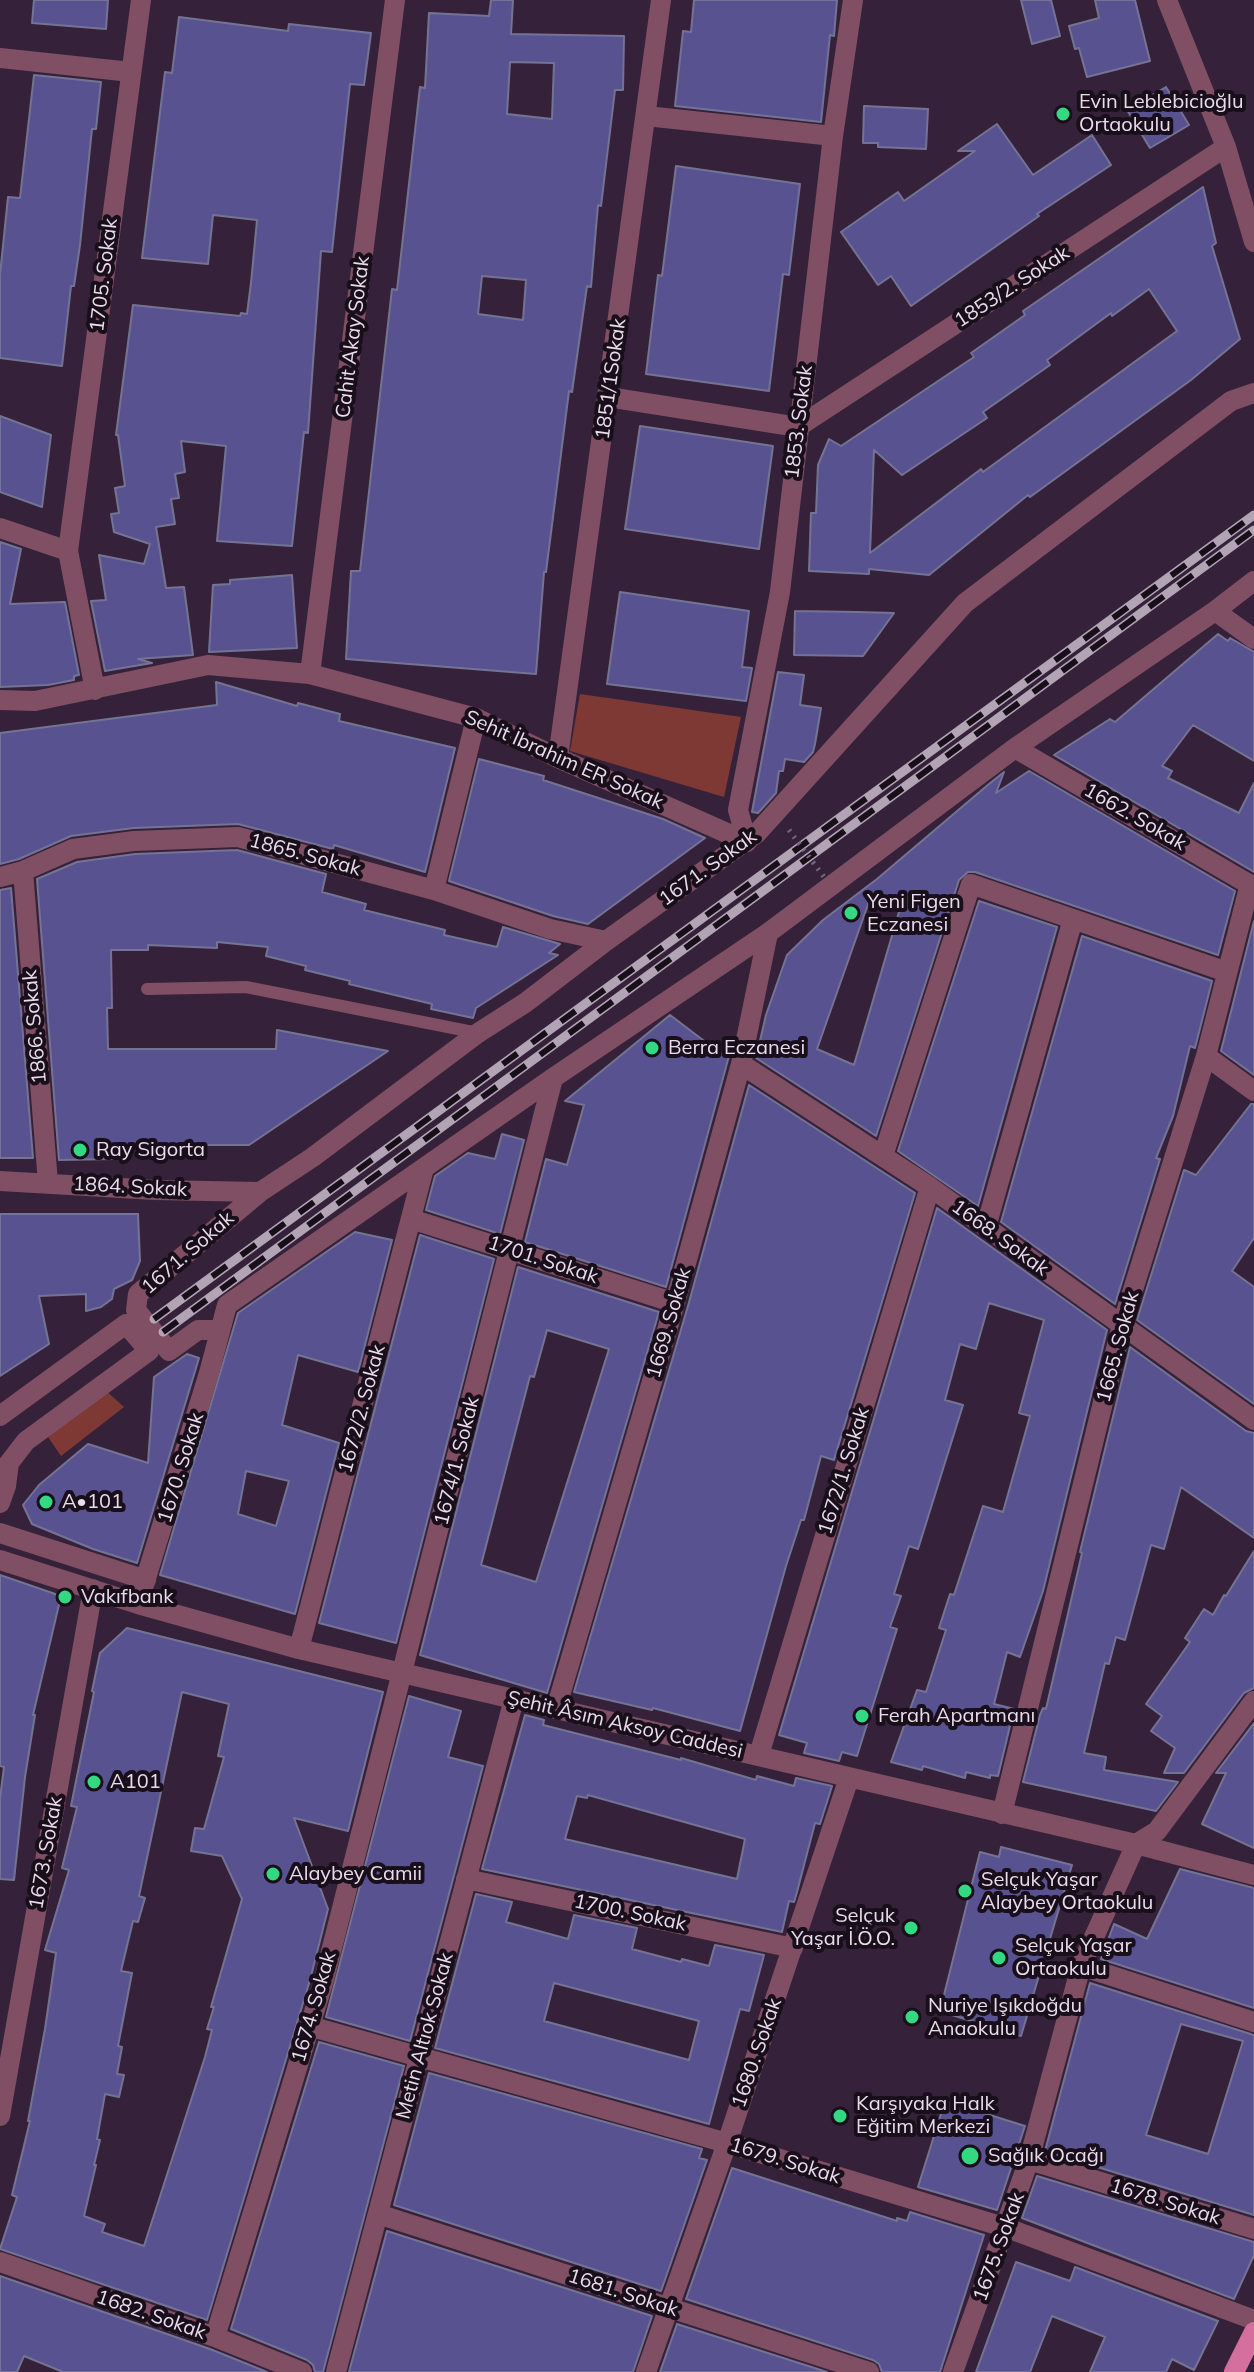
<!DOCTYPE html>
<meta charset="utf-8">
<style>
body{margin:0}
canvas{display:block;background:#35223a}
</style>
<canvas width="1254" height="2372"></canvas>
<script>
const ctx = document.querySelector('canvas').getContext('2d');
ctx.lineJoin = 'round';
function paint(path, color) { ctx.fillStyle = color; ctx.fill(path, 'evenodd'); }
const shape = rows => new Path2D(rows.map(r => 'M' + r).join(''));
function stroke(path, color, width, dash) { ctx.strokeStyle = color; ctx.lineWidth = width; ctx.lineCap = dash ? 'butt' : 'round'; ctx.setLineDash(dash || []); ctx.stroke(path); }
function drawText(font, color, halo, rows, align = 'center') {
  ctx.font = font + ' Mulish,sans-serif'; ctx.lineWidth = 8; ctx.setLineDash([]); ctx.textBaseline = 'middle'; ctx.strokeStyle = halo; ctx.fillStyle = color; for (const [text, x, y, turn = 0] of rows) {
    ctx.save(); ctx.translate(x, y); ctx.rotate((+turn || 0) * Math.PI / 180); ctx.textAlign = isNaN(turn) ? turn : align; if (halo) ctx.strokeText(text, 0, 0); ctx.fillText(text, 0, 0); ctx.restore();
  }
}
paint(shape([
 [580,694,741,717,724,797,570,751],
 [104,1389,124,1407,61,1456,48,1437]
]), '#7f3934');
const building = shape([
 [34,0,108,0,106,29,32,23,34,0],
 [491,0,513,0,511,34,624,36,623,90,615,90,601,206,598,205,591,287,587,286,572,392,569,391,546,572,544,572,536,674,346,659,351,571,360,571,392,289,397,290,420,87,425,88,429,13,489,16,491,0],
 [510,62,554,63,552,119,507,114,510,62],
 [482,276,526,280,523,320,478,314,482,276],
 [694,0,837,0,834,36,830,35,821,122,675,106,683,31,691,32,694,0],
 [1021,0,1051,0,1060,36,1032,44,1021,0],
 [1095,0,1135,0,1150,61,1087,77,1079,48,1075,49,1069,26,1099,18,1095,0],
 [179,17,288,31,289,24,371,33,364,85,350,84,332,252,321,251,308,433,304,432,292,546,217,541,226,446,181,441,185,472,175,474,179,498,171,499,175,524,156,527,166,588,184,587,193,655,138,659,152,663,105,671,91,601,106,600,99,555,144,564,150,544,114,532,111,514,119,513,115,488,125,486,118,435,116,435,133,305,240,316,241,313,247,314,251,283,257,220,213,215,208,264,142,258,165,72,172,73,179,17],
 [34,75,101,82,96,129,92,129,80,245,74,286,71,286,62,366,0,358,0,275,8,197,20,198,34,75],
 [1166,87,1189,125,1150,148,1127,110,1166,87],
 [864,106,928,109,926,149,878,147,878,143,863,143,864,106],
 [997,124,1033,175,1092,135,1111,165,1037,214,1039,216,911,306,891,276,878,285,841,232,898,192,904,201,975,151,958,151,997,124],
 [676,166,800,184,789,275,783,274,769,391,646,374,658,275,662,276,676,166],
 [1203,187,1216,243,1212,246,1240,339,1191,380,1030,497,1028,495,929,575,869,569,869,574,809,571,811,513,816,513,818,465,829,439,841,446,974,357,971,353,1025,315,1023,311,1203,187],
 [1149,289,1177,331,983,472,981,469,870,553,874,450,902,475,987,418,983,412,1050,365,1047,360,1111,313,1112,316,1149,289],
 [0,416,51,435,42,507,0,492,0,416],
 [640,426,773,446,759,549,625,529,640,426],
 [0,542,21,549,10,604,65,602,79,675,74,676,74,680,48,685,0,687,0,542],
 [292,575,297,648,209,652,213,585,230,584,230,580,292,575],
 [620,592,749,611,742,667,752,668,746,701,607,684,620,592],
 [795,611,857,612,894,613,863,656,794,655,795,611],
 [1218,634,1228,641,1230,638,1254,652,1254,761,1193,725,1162,766,1172,771,1168,778,1239,813,1254,783,1254,872,1054,755,1110,719,1115,722,1218,634],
 [778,672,804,675,800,705,821,708,815,744,813,752,804,762,785,759,783,771,779,771,776,793,758,813,752,812,778,672],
 [216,682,297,706,298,703,340,714,339,721,455,748,425,872,334,845,333,849,238,824,134,828,71,836,19,859,0,864,0,733,217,705,216,682],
 [479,759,544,776,543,780,663,819,705,838,588,924,553,916,449,881,479,759],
 [1029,771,1235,891,1218,955,975,872,968,872,959,880,876,1136,756,1058,766,1015,787,955,823,920,877,879,989,784,1004,772,996,793,1029,771],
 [871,896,901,905,854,1065,817,1049,871,896],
 [237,850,326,874,322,892,366,904,364,910,445,930,444,935,497,947,503,927,560,944,549,953,558,955,476,1008,473,1018,431,1009,432,1004,349,984,350,981,305,970,306,966,266,956,268,947,217,942,217,948,148,945,148,950,111,950,112,1008,107,1008,108,1049,276,1049,277,1030,388,1051,249,1145,113,1145,113,1159,59,1160,37,879,77,862,135,854,237,850],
 [11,888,33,1158,0,1158,0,890,11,888],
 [979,901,1057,927,978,1206,898,1151,979,901],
 [1254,921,1254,1075,1221,1051,1254,921],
 [1082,936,1212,981,1195,1048,1190,1046,1173,1116,1156,1158,1160,1159,1115,1304,1001,1222,1082,936],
 [670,1015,720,1053,729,1056,666,1287,525,1242,546,1159,567,1165,584,1105,565,1101,670,1015],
 [749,1085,915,1193,834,1460,821,1456,804,1520,801,1520,786,1566,740,1731,653,1708,652,1710,574,1692,688,1306,749,1085],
 [1251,1104,1254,1104,1254,1238,1232,1271,1254,1287,1254,1404,1137,1320,1184,1170,1196,1175,1251,1104],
 [502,1134,524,1140,500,1234,426,1210,435,1176,468,1153,495,1159,502,1134],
 [937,1208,1107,1330,1043,1591,1020,1657,1007,1652,994,1704,1014,1709,998,1776,990,1775,990,1778,966,1772,965,1778,923,1766,922,1770,891,1762,917,1690,926,1692,946,1630,939,1628,950,1594,954,1595,983,1506,1003,1512,1030,1416,1019,1413,1044,1320,989,1303,976,1349,960,1344,945,1400,963,1405,918,1549,909,1546,894,1594,901,1596,890,1627,897,1629,857,1756,842,1752,839,1761,804,1753,807,1743,779,1735,937,1208],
 [0,1214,138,1214,140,1261,132,1280,114,1289,112,1299,101,1307,86,1311,86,1294,39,1296,49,1344,0,1376,0,1214],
 [355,1232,392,1240,358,1372,298,1355,282,1425,339,1443,295,1614,160,1575,238,1313,355,1232],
 [246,1471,289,1481,276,1526,238,1514,246,1471],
 [420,1235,494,1259,396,1643,319,1623,420,1235],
 [518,1267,659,1312,547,1693,420,1655,518,1267],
 [547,1330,609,1349,536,1582,481,1565,530,1376,534,1377,547,1330],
 [1130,1347,1246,1431,1254,1433,1254,1538,1181,1487,1164,1549,1151,1545,1125,1640,1116,1637,1109,1664,1105,1663,1084,1753,1106,1757,1104,1770,1178,1782,1156,1811,1023,1782,1040,1715,1043,1708,1046,1709,1082,1553,1080,1552,1130,1347],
 [187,1354,199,1358,137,1563,93,1549,32,1524,23,1505,39,1485,88,1444,148,1463,154,1377,187,1354],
 [1254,1551,1254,1688,1244,1693,1184,1773,1164,1773,1175,1748,1151,1731,1162,1716,1146,1704,1190,1642,1185,1638,1204,1609,1213,1615,1224,1595,1226,1596,1254,1551],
 [0,1575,61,1596,33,1715,35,1715,25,1777,14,1880,0,1879,0,1798,4,1767,0,1766,0,1575],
 [127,1628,383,1692,348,1831,294,1818,328,1909,310,1980,207,2320,0,2249,17,2197,12,2195,30,2121,28,2121,45,2029,56,1953,45,1950,69,1870,62,1868,77,1807,71,1806,94,1692,92,1691,100,1653,127,1628],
 [182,1692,229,1704,218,1756,224,1757,204,1829,195,1828,191,1851,222,1856,242,1899,211,2007,214,2007,207,2029,212,2030,205,2057,144,2246,102,2232,105,2224,84,2216,96,2165,94,2165,100,2140,97,2139,105,2094,119,2097,124,2075,117,2074,122,2047,118,2046,132,1973,121,1971,133,1921,138,1922,145,1898,139,1896,182,1692],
 [409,1696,461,1711,448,1757,483,1766,410,2041,326,2017,409,1696],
 [525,1715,544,1720,543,1725,681,1760,681,1758,756,1780,757,1776,794,1786,796,1778,832,1786,820,1824,815,1823,797,1892,794,1902,789,1901,782,1932,482,1869,525,1715],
 [588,1795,745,1839,737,1879,565,1839,577,1796,587,1798,588,1795],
 [1254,1723,1254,1848,1202,1824,1226,1773,1216,1773,1254,1723],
 [1001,1847,1072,1865,1021,2036,952,2015,953,2001,943,1999,980,1852,999,1857,1001,1847],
 [1180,1869,1254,1888,1254,2008,1101,1959,1114,1924,1147,1939,1180,1869],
 [476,1894,512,1902,506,1922,568,1939,574,1915,637,1928,632,1949,681,1962,682,1959,709,1966,715,1945,764,1955,749,2011,740,2009,709,2124,435,2048,476,1894],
 [554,1983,699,2021,689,2060,544,2021,554,1983],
 [1090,1983,1254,2035,1254,2215,1045,2151,1090,1983],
 [1181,2024,1243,2041,1208,2154,1146,2135,1181,2024],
 [319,2042,404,2066,323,2372,315,2372,313,2365,307,2360,231,2329,319,2042],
 [429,2073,702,2149,699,2158,707,2160,661,2291,394,2205,429,2073],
 [945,2101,1025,2126,997,2210,918,2187,945,2101],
 [732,2168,897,2221,897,2218,907,2221,910,2212,984,2235,940,2372,882,2372,879,2364,873,2360,686,2299,732,2168],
 [1037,2176,1254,2242,1254,2255,1234,2299,1022,2218,1037,2176],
 [387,2231,652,2316,633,2372,349,2372,387,2231],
 [1016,2262,1070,2281,1075,2267,1218,2321,1194,2370,1172,2359,1166,2372,1090,2372,1105,2337,1052,2316,1030,2372,976,2372,1016,2262],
 [0,2276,210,2349,267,2372,63,2372,24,2356,17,2372,0,2372,0,2276],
 [677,2324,827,2372,660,2372,677,2324]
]);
paint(building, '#585290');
stroke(building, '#757394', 2);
stroke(shape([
 [147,989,246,987,478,1033]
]), '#804f64', 12);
stroke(shape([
 [0,1416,126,1324,149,1351,26,1441,9,1463,6,1486,0,1503],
 [0,1533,146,1580]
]), '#804f64', 20);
stroke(shape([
 [1167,0,1226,147,1254,242],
 [0,58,131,72],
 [646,116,833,136],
 [608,397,798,427],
 [798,427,1226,147],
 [0,528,68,551,95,690],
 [68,551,141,0],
 [1215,611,1254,639],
 [310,674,395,0],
 [0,700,35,701,208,665,310,674,476,718,558,758,747,842],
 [1015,748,1254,887],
 [558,758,661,0],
 [747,842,738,810,780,592,833,136,853,0],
 [23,871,48,1183],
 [0,877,23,871,73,849,134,841,238,837,434,890,550,929,606,941],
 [434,890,476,718],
 [1206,1056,1254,1091],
 [741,1064,930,1187,1254,1420],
 [883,1156,971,884,1227,972],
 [0,1181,155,1190,260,1192],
 [411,1219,675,1303],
 [986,1227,1073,919],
 [219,1330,198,1330,169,1351,136,1310,138,1294,260,1192,313,1157,478,1033,525,1003,606,941,757,833,965,603,1231,401,1254,393],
 [0,1560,138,1604,299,1649,1136,1844,1254,1875],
 [138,1604,209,1373,227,1305,553,1078,768,933,1015,748,1215,611,1254,581],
 [299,1649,424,1168],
 [556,1709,675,1303,741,1064,768,933],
 [759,1755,930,1187],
 [1002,1814,1122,1325,1206,1056,1250,884],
 [466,1879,793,1948],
 [1081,1966,1254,2022],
 [309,2026,727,2143,1007,2228,1254,2320],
 [0,2116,93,1589],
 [1029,2160,1254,2229],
 [378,2214,869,2372],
 [0,2262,215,2337,302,2372],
 [215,2337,323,1983,553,1078],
 [336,2372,514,1699],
 [646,2372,727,2143,849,1778],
 [953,2372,1029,2160,1081,1966,1136,1844,1157,1831,1254,1701]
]), '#804f64', 20);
stroke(shape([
 [1234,2372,1254,2332]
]), '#d5709e', 20);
const rail = shape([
 [154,1319,1254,515],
 [163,1332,1254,530]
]);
stroke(rail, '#b2a4b5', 9);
stroke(rail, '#180f1a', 6, [18]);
stroke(shape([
 [789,830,824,877]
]), '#78687d', 5, [2, 6]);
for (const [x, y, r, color] of [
 [1063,114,8,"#33d882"],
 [851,913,8,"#33d882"],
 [652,1048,8,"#33d882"],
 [80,1150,8,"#33d882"],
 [46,1502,8,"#33d882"],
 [65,1597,8,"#33d882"],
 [862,1716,8,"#33d882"],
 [94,1782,8,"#33d882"],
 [273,1874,8,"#33d882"],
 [965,1891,8,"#33d882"],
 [911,1928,8,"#33d882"],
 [999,1958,8,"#33d882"],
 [912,2017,8,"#33d882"],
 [840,2116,8,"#33d882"],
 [970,2156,10,"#33d882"]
]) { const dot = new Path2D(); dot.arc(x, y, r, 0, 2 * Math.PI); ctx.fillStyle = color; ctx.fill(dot); stroke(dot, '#180f1a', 3); }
drawText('20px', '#e9ddec', '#180f1a', [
 ["Evin Leblebicioğlu",1079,102],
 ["Ortaokulu",1079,125],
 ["Yeni Figen",867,902],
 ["Eczanesi",867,925],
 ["Berra Eczanesi",668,1048],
 ["Ray Sigorta",96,1150],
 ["A•101",62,1502],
 ["Vakıfbank",81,1597],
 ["Ferah Apartmanı",878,1716],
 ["A101",110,1782],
 ["Alaybey Camii",289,1874],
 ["Selçuk Yaşar",981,1880],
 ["Alaybey Ortaokulu",981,1903],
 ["Selçuk",895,1916,"right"],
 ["Yaşar İ.Ö.O.",895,1939,"right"],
 ["Selçuk Yaşar",1015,1946],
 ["Ortaokulu",1015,1969],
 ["Nuriye Işıkdoğdu",928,2006],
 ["Anaokulu",928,2029],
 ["Karşıyaka Halk",856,2104],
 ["Eğitim Merkezi",856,2127],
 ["Sağlık Ocağı",988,2156]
], 'left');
drawText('20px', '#e9ddec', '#180f1a', [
 ["1705. Sokak",104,275,-83],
 ["1853/2. Sokak",1012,287,-33],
 ["Cahit Akay Sokak",353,337,-83],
 ["1851/1Sokak",611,379,-82],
 ["1853. Sokak",799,422,-83],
 ["Sehit İbrahim ER Sokak",564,760,24],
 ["1662. Sokak",1135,817,30],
 ["1865. Sokak",305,855,15],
 ["1671. Sokak",708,868,-36],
 ["1866. Sokak",35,1027,-95],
 ["1864. Sokak",130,1187,3],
 ["1668. Sokak",1000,1238,36],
 ["1671. Sokak",188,1253,-41],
 ["1701. Sokak",543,1260,18],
 ["1669. Sokak",669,1323,-74],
 ["1665. Sokak",1118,1347,-75],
 ["1672/2. Sokak",362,1409,-75],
 ["1674/1. Sokak",457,1461,-76],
 ["1670. Sokak",181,1468,-73],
 ["1672/1. Sokak",844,1471,-73],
 ["Şehit Âsım Aksoy Caddesi",625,1725,13],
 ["1673. Sokak",46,1853,-80],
 ["1700. Sokak",630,1913,12],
 ["1674. Sokak",314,2007,-74],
 ["Metin Altıok Sokak",425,2036,-75],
 ["1680. Sokak",757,2053,-71],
 ["1679. Sokak",785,2161,17],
 ["1678. Sokak",1165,2202,17],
 ["1675. Sokak",999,2247,-70],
 ["1681. Sokak",623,2293,18],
 ["1682. Sokak",151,2315,19]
]);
</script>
